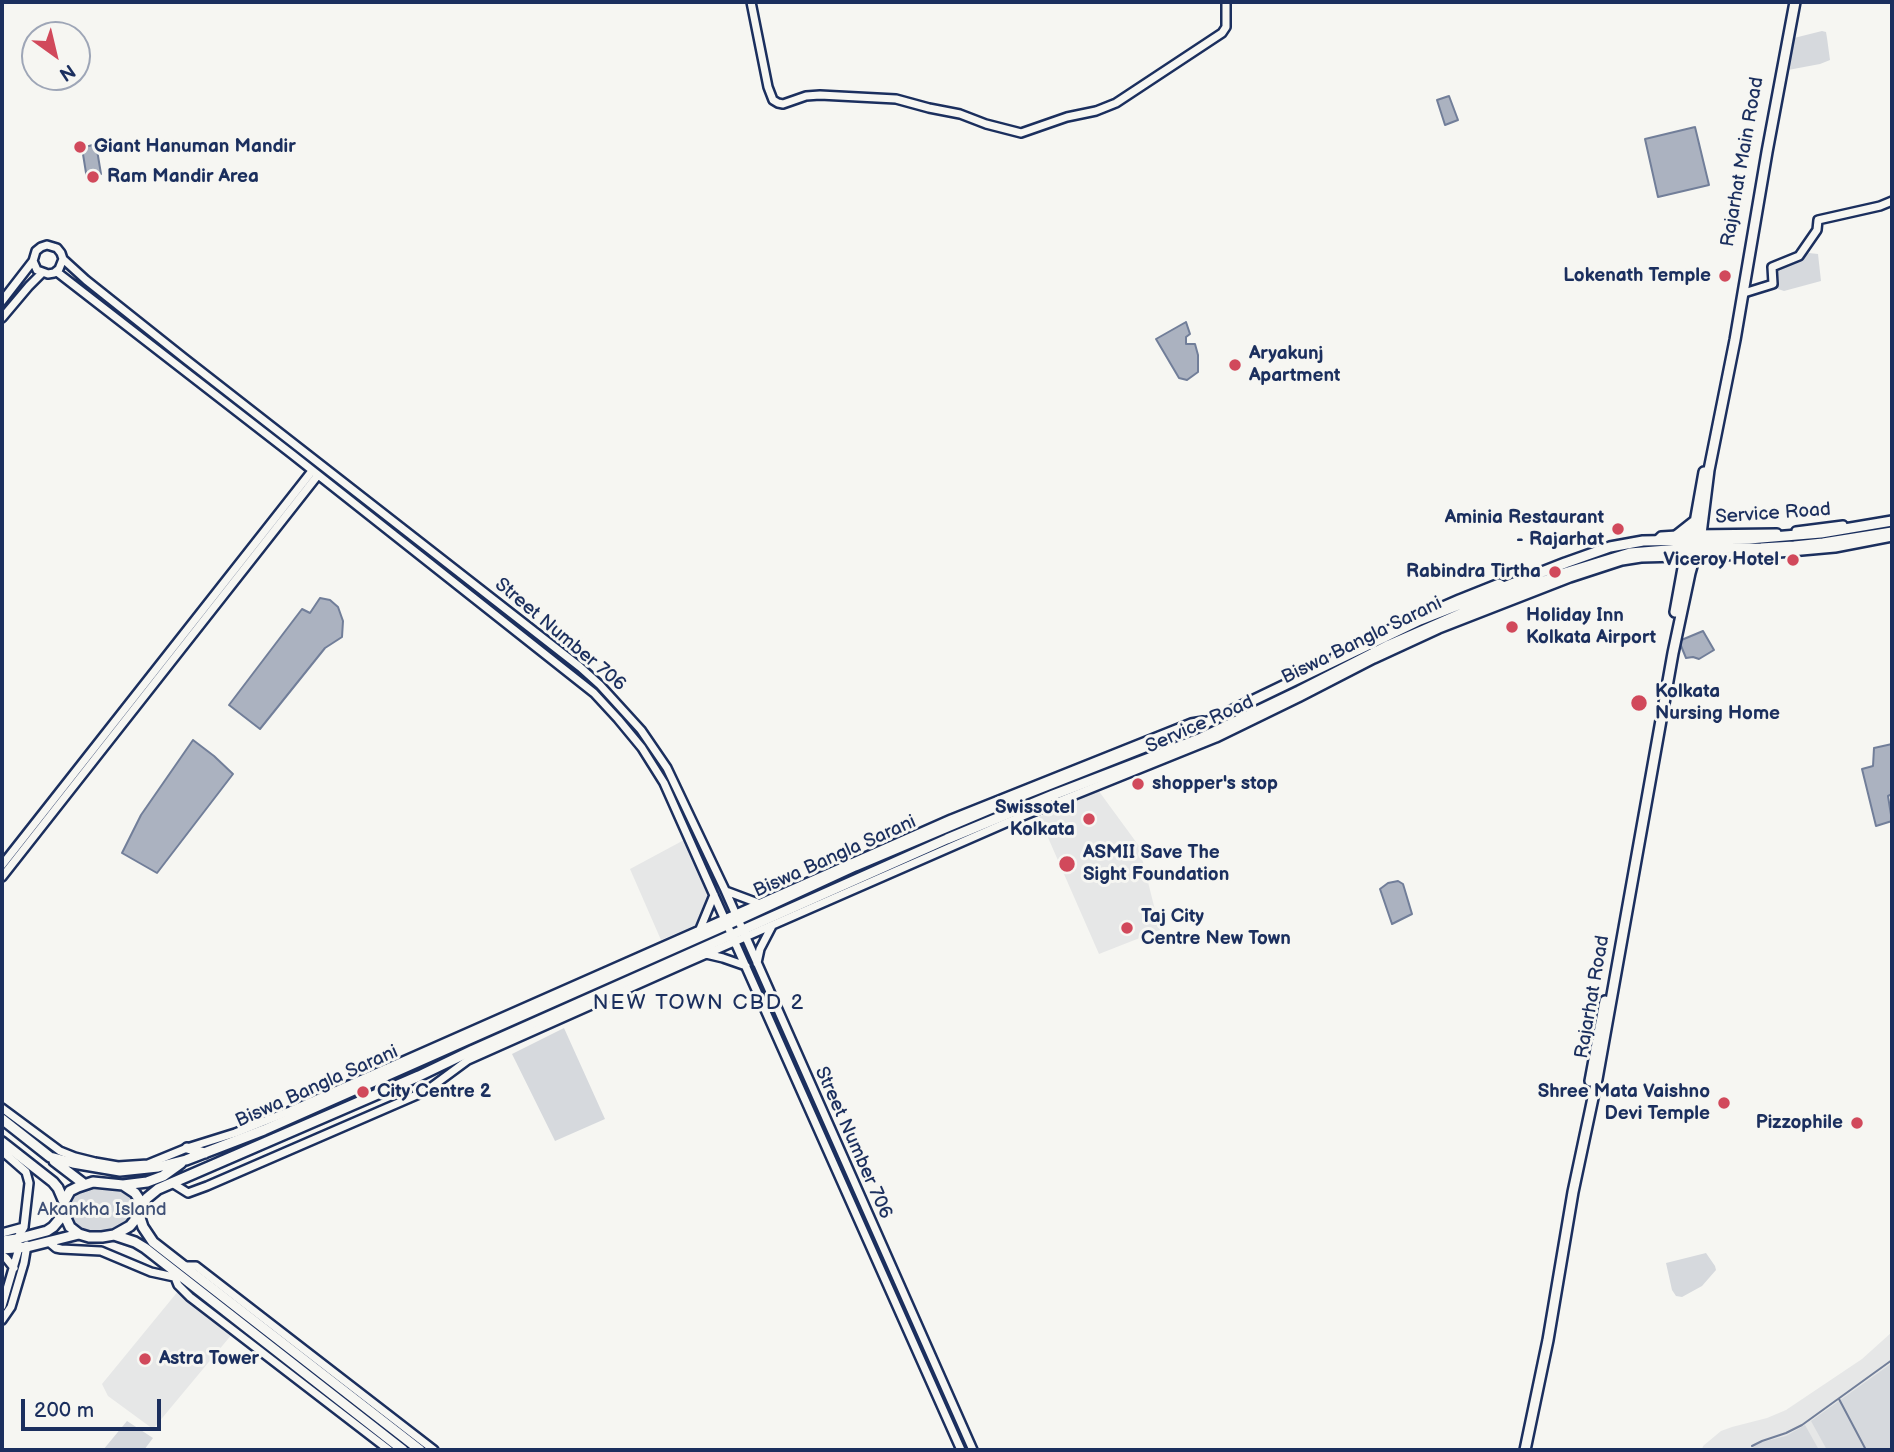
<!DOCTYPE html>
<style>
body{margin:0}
#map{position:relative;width:1894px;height:1452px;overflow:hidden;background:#f6f6f2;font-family:"Balsamiq Sans",sans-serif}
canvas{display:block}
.frame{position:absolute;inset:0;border:4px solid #1b2f5e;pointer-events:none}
.north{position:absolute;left:21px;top:21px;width:70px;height:70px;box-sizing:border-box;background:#f6f6f2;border:2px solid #9ea6b7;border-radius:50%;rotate:146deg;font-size:19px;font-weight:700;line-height:28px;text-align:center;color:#1b2f5e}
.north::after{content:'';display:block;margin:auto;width:24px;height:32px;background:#d1495b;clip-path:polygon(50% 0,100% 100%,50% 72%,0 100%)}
.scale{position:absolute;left:21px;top:1399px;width:140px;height:32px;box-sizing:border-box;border:4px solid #1b2f5e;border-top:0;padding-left:9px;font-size:21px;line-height:24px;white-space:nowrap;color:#1b2f5e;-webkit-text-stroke:5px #f6f6f2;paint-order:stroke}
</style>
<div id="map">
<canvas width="1894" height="1452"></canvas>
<div class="frame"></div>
<div class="north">N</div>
<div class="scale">200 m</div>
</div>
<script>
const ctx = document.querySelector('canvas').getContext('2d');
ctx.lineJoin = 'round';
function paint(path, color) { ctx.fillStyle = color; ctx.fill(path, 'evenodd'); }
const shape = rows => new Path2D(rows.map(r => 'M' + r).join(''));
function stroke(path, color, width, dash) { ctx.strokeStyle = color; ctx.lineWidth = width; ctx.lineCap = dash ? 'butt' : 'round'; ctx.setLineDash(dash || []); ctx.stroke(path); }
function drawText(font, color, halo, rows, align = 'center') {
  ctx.font = font + ' "Balsamiq Sans",sans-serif'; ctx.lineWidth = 6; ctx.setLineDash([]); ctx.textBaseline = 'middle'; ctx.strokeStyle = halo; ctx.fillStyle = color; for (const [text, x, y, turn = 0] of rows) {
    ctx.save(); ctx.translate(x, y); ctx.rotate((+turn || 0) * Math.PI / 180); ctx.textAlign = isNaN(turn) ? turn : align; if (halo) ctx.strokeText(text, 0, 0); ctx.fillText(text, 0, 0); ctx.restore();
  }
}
paint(shape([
 [1098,790,1139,846,1160,930,1099,954,1039,817],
 [684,840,708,894,696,925,661,940,630,869],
 [179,1290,233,1333,153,1429,108,1396,102,1384],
 [1892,1332,1892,1450,1702,1450,1703,1446,1721,1431,1732,1427,1767,1418,1786,1410,1862,1359]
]), '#e6e7e7');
paint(shape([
 [1822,31,1826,32,1827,38,1830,60,1820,64,1788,70,1785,68,1790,39],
 [1809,253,1818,254,1821,281,1784,291,1778,289,1775,269,1802,259],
 [564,1028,605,1119,555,1141,512,1054],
 [101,1187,112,1187,127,1193,135,1200,135,1212,130,1221,117,1230,101,1233,91,1232,82,1229,75,1223,70,1215,69,1204,74,1196,81,1191],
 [1706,1253,1715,1266,1716,1270,1702,1286,1682,1297,1676,1296,1672,1290,1666,1263],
 [1892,1363,1892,1450,1827,1450,1811,1421],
 [127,1421,153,1438,144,1450,103,1450],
 [1805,1425,1819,1450,1754,1450,1753,1446,1762,1442,1786,1436]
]), '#d6d9dd');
const water = shape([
 [1449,96,1458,120,1445,125,1437,100,1449,96],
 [1695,127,1709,185,1658,197,1645,139,1695,127],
 [96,144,101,174,87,179,82,148,96,144],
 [1186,322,1190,334,1186,337,1186,344,1195,344,1198,355,1198,372,1187,380,1179,378,1156,339,1186,322],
 [320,598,330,600,338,607,343,621,342,637,325,648,260,729,229,705,302,609,310,613,320,598],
 [1703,631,1714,650,1699,659,1693,657,1686,658,1679,641,1703,631],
 [193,740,214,756,233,774,157,873,122,853,141,815,193,740],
 [1892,744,1892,794,1888,796,1892,821,1876,826,1862,769,1873,766,1874,748,1892,744],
 [1398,881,1403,884,1412,914,1392,924,1380,889,1388,883,1398,881]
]);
paint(water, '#abb2c0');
stroke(water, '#717e99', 2);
stroke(shape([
 [1839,1399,1866,1450],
 [1752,1446,1762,1441,1786,1433,1802,1425,1892,1360]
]), '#717e99', 2);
const minor = shape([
 [751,2,768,87,773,100,778,103,783,104,806,96,820,95,896,99,929,108,960,114,986,124,1021,133,1067,117,1096,111,1116,103,1222,33,1226,27,1226,2],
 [63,259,86,280,184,358,580,667,600,685,641,730,667,768,725,890,973,1450],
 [57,272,293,455,594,693,618,719,642,748,664,783,961,1450],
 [1744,293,1773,284,1772,267,1799,256,1817,230,1818,220,1880,206,1892,201],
 [2,301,33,261,36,251,41,247,47,245,57,248,61,253,63,259,59,269,54,273,48,274,37,270,33,261],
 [2,318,29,286,42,273],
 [1796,531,1843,525],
 [1657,540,1661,536,1693,534,1777,533],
 [1334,657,1390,629,1459,599,1499,583,1504,586],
 [2,865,312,471],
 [2,877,318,475],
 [726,891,758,903],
 [700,929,714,895],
 [706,954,723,958,746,966],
 [757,963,760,949,772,926],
 [2,1108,60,1151,75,1157,95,1162,118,1166,148,1164,187,1148,235,1133,290,1111,951,819,1191,723,1203,721,1207,722],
 [2,1151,26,1172,29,1183,24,1227,17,1239,19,1248,2,1306],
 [172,1183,188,1193,207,1186,426,1091,468,1060,688,962,1008,822,1216,738,1300,697,1374,659,1439,629,1570,578,1622,561,1641,558,1757,555,1835,548,1892,537],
 [2,1233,24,1227],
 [50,1243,56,1248,61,1249,101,1251,151,1272,174,1277],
 [2,1255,6,1258,14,1268],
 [183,1266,196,1266,434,1450],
 [172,1270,178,1285,190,1297,389,1450],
 [2,1320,11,1307,24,1263,27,1245]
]);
const major = shape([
 [1677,535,1696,520],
 [1675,612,1683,568,1693,534,1704,472],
 [1590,1081,1605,1001],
 [2,1119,50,1157,73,1163,120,1171,158,1167,186,1160,264,1130,738,920,855,866,1023,795,1208,722,1420,620,1565,563,1610,547,1643,541,1749,539,1821,533,1892,521],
 [2,1142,53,1182,58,1188,64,1202],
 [187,1148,205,1153],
 [54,1161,84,1184],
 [123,1185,135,1193,139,1199,140,1207,139,1215,130,1226,114,1235,102,1237,89,1237,79,1234,70,1227,64,1214,64,1202,70,1191,78,1187,93,1182,123,1185,147,1182,163,1176,181,1163],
 [140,1207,147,1198,158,1189,419,1076,473,1050,947,839,1053,795,1199,739,1299,691,1389,645,1476,607,1568,572,1630,553,1680,549,1761,548,1794,546,1823,543,1892,532],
 [139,1215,143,1227,153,1242,420,1450],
 [114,1235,135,1242,145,1248,403,1450],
 [2,1241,17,1239,47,1231,53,1227,64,1214],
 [2,1249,27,1247,79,1234],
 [1525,1450,1548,1340,1573,1192,1597,1079,1673,653,1690,573,1701,534,1709,470,1735,340,1767,152,1795,2]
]);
stroke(minor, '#1b2f5e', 12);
stroke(major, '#1b2f5e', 14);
stroke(minor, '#f6f6f2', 7);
stroke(major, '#f6f6f2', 9);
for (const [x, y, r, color] of [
 [80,147,7,"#d1495b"],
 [93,177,7,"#d1495b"],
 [1725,276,7,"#d1495b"],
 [1235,365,7,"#d1495b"],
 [1618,529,7,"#d1495b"],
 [1793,560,7,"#d1495b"],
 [1555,572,7,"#d1495b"],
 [1512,627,7,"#d1495b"],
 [1639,703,9,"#d1495b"],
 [1138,784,7,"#d1495b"],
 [1089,819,7,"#d1495b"],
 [1067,864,9,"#d1495b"],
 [1127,928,7,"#d1495b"],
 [363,1092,7,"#d1495b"],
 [1724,1103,7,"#d1495b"],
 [1857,1123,7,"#d1495b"],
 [145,1359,7,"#d1495b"]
]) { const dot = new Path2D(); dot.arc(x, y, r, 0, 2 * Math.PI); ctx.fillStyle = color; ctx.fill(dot); stroke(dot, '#f6f6f2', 2.5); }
drawText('bold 19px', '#1b2f5e', '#f6f6f2', [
 ["Giant Hanuman Mandir",94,147],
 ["Ram Mandir Area",107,177],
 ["Lokenath Temple",1711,276,"right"],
 ["Aryakunj",1249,354],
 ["Apartment",1249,376],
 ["Aminia Restaurant",1604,518,"right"],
 ["- Rajarhat",1604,540,"right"],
 ["Viceroy Hotel",1779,560,"right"],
 ["Rabindra Tirtha",1541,572,"right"],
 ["Holiday Inn",1526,616],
 ["Kolkata Airport",1526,638],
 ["Kolkata",1655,692],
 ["Nursing Home",1655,714],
 ["shopper's stop",1152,784],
 ["Swissotel",1075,808,"right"],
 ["Kolkata",1075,830,"right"],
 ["ASMII Save The",1083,853],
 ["Sight Foundation",1083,875],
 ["Taj City",1141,917],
 ["Centre New Town",1141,939],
 ["City Centre 2",377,1092],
 ["Shree Mata Vaishno",1710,1092,"right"],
 ["Devi Temple",1710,1114,"right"],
 ["Pizzophile",1843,1123,"right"],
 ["Astra Tower",159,1359]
], 'left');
drawText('19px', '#1b2f5e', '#f6f6f2', [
 ["Rajarhat Main Road",1743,162,-80],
 ["Service Road",1773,514,-4],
 ["Street Number 706",560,635,40],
 ["Biswa Bangla Sarani",1362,641,-26],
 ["Service Road",1200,725,-24],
 ["Biswa Bangla Sarani",835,857,-24],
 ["Rajarhat Road",1593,997,-80],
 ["Biswa Bangla Sarani",317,1087,-24],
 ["Street Number 706",853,1143,66]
]);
drawText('19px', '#405177', '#f6f6f2', [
 ["Akankha Island",102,1210]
]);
ctx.letterSpacing = '2px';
drawText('21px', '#1b2f5e', '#f6f6f2', [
 ["NEW TOWN CBD 2",699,1004]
]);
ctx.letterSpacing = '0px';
</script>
